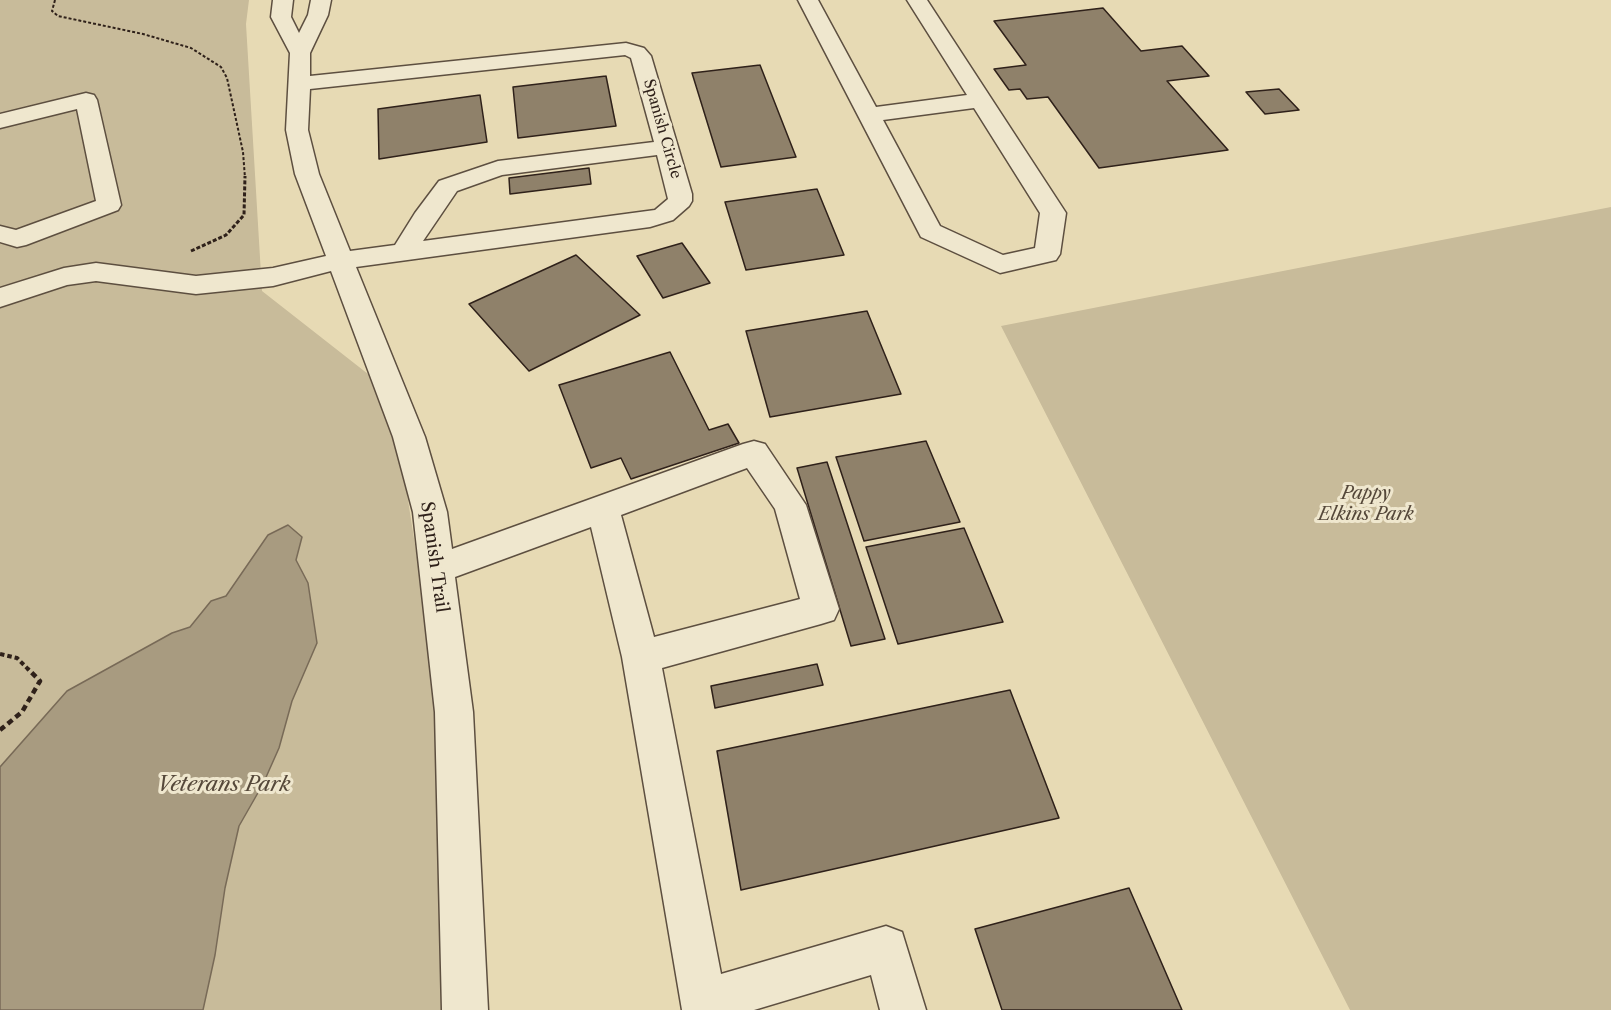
<!DOCTYPE html>
<style>
body{margin:0}
canvas{display:block;background:#e7dab4}
</style>
<canvas width="1611" height="1010"></canvas>
<script>
const ctx = document.querySelector('canvas').getContext('2d');
ctx.lineJoin = 'round';
function paint(path, color) { ctx.fillStyle = color; ctx.fill(path, 'evenodd'); }
const shape = rows => new Path2D(rows.map(r => 'M' + r).join(''));
function stroke(path, color, width, dash) { ctx.strokeStyle = color; ctx.lineWidth = width; ctx.lineCap = dash ? 'butt' : 'round'; ctx.setLineDash(dash || []); ctx.stroke(path); }
function drawText(font, color, halo, rows, align = 'center') {
  ctx.font = font + ' "Libre Caslon Text",serif'; ctx.lineWidth = 6; ctx.setLineDash([]); ctx.textBaseline = 'middle'; ctx.strokeStyle = halo; ctx.fillStyle = color; for (const [text, x, y, turn = 0] of rows) {
    ctx.save(); ctx.translate(x, y); ctx.rotate((+turn || 0) * Math.PI / 180); ctx.textAlign = isNaN(turn) ? turn : align; if (halo) ctx.strokeText(text, 0, 0); ctx.fillText(text, 0, 0); ctx.restore();
  }
}
paint(shape([
 [0,0,249,0,246,24,262,291,391,392,488,1010,0,1010],
 [1611,207,1611,1010,1350,1010,1001,326]
]), '#c8bb9a');
const water = shape([
 [288,525,302,537,296,560,308,583,317,643,292,701,279,748,263,784,239,826,225,888,215,955,203,1010,0,1010,0,767,67,691,172,633,190,627,211,601,226,596,268,535,288,525]
]);
paint(water, '#a89b80');
stroke(water, '#786a57', 1.5);
const building = shape([
 [1103,8,1141,51,1182,46,1209,76,1167,81,1228,150,1099,168,1048,97,1027,99,1020,89,1009,90,994,69,1026,65,994,21,1103,8],
 [760,65,796,157,721,167,692,73,760,65],
 [606,76,616,126,518,138,513,87,606,76],
 [1279,89,1299,110,1265,114,1246,92,1279,89],
 [480,95,487,142,379,159,378,109,480,95],
 [589,168,591,184,510,194,509,178,589,168],
 [817,189,844,255,746,270,725,202,817,189],
 [682,243,710,283,663,298,637,256,682,243],
 [576,255,640,315,529,371,469,304,576,255],
 [867,311,901,394,770,417,746,331,867,311],
 [670,352,709,430,728,424,739,443,631,479,621,458,591,468,559,385,670,352],
 [926,441,960,522,864,541,836,457,926,441],
 [827,462,885,639,851,646,797,468,827,462],
 [964,528,1003,622,898,644,866,547,964,528],
 [817,664,823,685,715,708,711,686,817,664],
 [1010,690,1059,818,741,890,717,751,1010,690],
 [1129,888,1182,1010,1002,1010,975,929,1129,888]
]);
paint(building, '#8f816a');
stroke(building, '#2f211a', 1.5);
const minor = shape([
 [273,0,293,0,291,17,299,33,308,15,311,0,331,0,328,15,310,53,310,76,626,43,644,48,651,56,692,194,692,201,689,206,673,220,650,227,356,267,425,437,447,512,452,549,743,444,754,441,765,444,806,505,839,609,834,620,821,624,662,668,721,974,886,926,902,932,926,1010,880,1010,871,975,754,1010,682,1010,622,657,591,527,455,577,473,712,488,1010,442,1010,435,712,413,512,393,437,331,271,273,286,196,294,96,281,67,285,0,307,0,288,64,268,96,263,196,276,273,268,326,256,295,174,286,130,290,53,271,17,273,0],
 [625,55,631,58,654,142,498,161,439,181,415,213,395,245,350,251,319,174,308,130,310,89,625,55],
 [657,155,668,199,655,210,423,241,457,191,502,175,657,155],
 [747,468,775,509,800,599,654,637,621,515,747,468],
 [798,0,818,0,876,107,967,95,907,0,927,0,1066,213,1060,254,1056,260,1000,273,921,237,798,0],
 [974,108,1040,213,1035,248,1003,255,940,226,883,120,974,108],
 [86,93,94,95,97,100,121,205,118,210,26,245,17,247,0,242,0,226,16,230,96,201,77,109,0,128,0,114,86,93]
]);
stroke(minor, '#5d4f40', 3);
stroke(shape([
 [55,0,52,11,58,16,143,34,191,48,221,67,227,78,243,152,245,178]
]), '#2f211a', 2, [3, 2]);
stroke(shape([
 [191,251,226,235,244,215,245,176]
]), '#2f211a', 3, [4, 2]);
stroke(shape([
 [0,654,17,658,30,671]
]), '#2f211a', 4, [4.5, 3]);
stroke(shape([
 [0,730,22,712,40,681,28,669]
]), '#2f211a', 4.5, [6, 4]);
paint(minor, '#efe7ce');
drawText('15px', '#2f211a', '#efe7ce', [
 ["Spanish Circle",662,129,74]
]);
drawText('italic 18px', '#55483a', '#efe7ce', [
 ["Pappy",1366,494],
 ["Elkins Park",1366,515]
]);
drawText('18px', '#2f211a', '#efe7ce', [
 ["Spanish Trail",434,557,82]
]);
drawText('italic 21px', '#55483a', '#efe7ce', [
 ["Veterans Park",224,785]
]);
</script>
